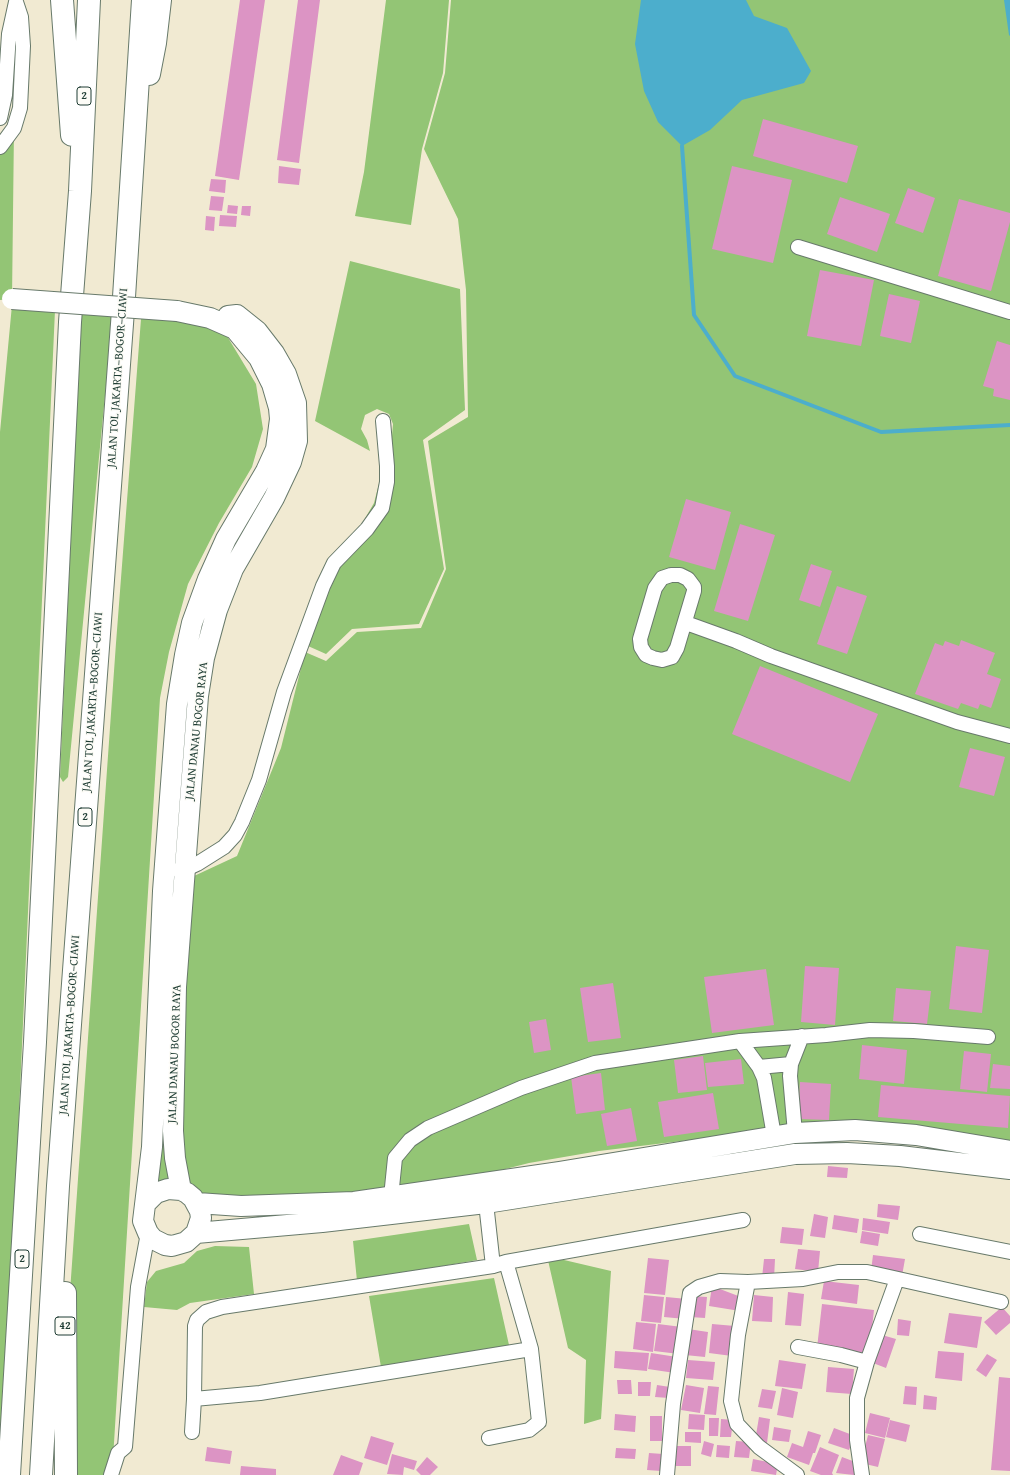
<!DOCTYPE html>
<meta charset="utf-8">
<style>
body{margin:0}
canvas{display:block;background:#f1ead2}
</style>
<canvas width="1010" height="1475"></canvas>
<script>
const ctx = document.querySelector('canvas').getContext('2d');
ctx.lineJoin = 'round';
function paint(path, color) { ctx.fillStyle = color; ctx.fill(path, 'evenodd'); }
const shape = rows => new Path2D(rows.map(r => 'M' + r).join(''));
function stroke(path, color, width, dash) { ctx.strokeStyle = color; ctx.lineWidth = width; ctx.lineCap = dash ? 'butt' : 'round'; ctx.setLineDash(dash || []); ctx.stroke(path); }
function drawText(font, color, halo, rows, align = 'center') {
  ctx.font = font + ' "Gentium Book Plus",serif'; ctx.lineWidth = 3; ctx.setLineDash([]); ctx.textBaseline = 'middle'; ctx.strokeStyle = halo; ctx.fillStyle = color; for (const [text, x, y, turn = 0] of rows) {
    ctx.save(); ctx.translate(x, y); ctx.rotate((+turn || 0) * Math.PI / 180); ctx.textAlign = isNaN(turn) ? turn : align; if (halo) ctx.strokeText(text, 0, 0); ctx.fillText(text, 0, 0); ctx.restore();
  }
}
paint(shape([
 [386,0,449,0,443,73,422,149,411,225,355,216,364,172],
 [451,0,1010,0,1010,1150,953,1141,731,1135,599,1151,529,1163,482,1175,304,1208,189,1194,147,1202,164,890,237,856,281,748,305,652,326,661,357,632,421,628,446,569,428,441,468,417,466,290,458,219,424,149,445,73],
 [14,128,12,299,0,300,0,147],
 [350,261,460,289,465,410,423,440,444,569,419,624,352,629,326,654,308,646,332,575,374,503,382,472,383,445,392,436,393,424,389,414,377,409,365,415,361,429,367,440,370,451,315,421],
 [12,305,55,310,17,1157,0,1434,0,432],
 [81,311,113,313,68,777,63,782,60,777],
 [141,319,193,319,227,336,256,384,263,429,252,467,219,523,188,584,169,652,160,698,112,1475,57,1475,116,643],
 [469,1224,477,1260,357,1281,353,1241],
 [215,1246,249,1247,254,1294,190,1303,177,1310,144,1307,147,1282,156,1271,184,1263,197,1251],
 [547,1256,611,1271,601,1419,584,1424,586,1360,568,1348],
 [494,1278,509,1345,381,1367,369,1296]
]), '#93c575');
paint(shape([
 [641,0,746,0,754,16,787,28,811,71,804,83,742,100,710,130,682,146,658,122,644,91,635,44],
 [1004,0,1010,0,1010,36,1009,35]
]), '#4caecc');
stroke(shape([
 [682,146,694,315,735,376,881,432,1010,425]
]), '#4caecc', 4);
paint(shape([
 [240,0,265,0,239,180,215,176],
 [298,0,320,0,299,163,277,160],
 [763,119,858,146,847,183,753,156],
 [279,166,301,169,299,185,278,183],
 [732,166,792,180,773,263,712,249],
 [211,179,226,180,225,193,209,191],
 [908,188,935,198,923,233,895,223],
 [211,196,224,197,222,211,209,210],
 [840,197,890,214,877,252,827,234],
 [959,199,1010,213,1010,222,991,291,938,276],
 [228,205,238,206,237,214,227,213],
 [242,206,251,206,250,216,241,215],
 [220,215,237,216,236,227,219,226],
 [206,216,215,217,214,231,205,230],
 [820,270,874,280,861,346,807,336],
 [889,294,920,301,911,343,880,336],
 [997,341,1010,345,1010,400,993,396,994,389,983,386],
 [686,499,731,512,715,570,669,557],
 [740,524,775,535,748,621,714,611],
 [811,564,832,571,820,607,799,600],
 [837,586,867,596,847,654,817,644],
 [961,640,995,653,987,674,1001,679,991,708,980,704,978,709,961,703,958,709,915,694,935,643,943,646,945,641,959,646],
 [760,666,878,714,850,782,732,734],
 [970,748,1005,757,994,796,959,787],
 [956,946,989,950,982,1013,949,1009],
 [805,966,839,968,835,1025,801,1022],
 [766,969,774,1025,712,1033,704,977],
 [613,983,621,1038,588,1042,580,988],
 [896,988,931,991,927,1024,893,1021],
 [546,1019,551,1050,534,1053,529,1022],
 [862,1045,907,1050,904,1084,859,1079],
 [964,1051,991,1054,987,1092,960,1089],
 [703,1056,707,1090,678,1093,674,1060],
 [741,1059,744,1084,708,1087,705,1063],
 [993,1064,1010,1066,1010,1089,990,1088],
 [601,1073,605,1110,576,1114,571,1077],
 [800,1082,831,1084,829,1120,798,1119],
 [881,1085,1010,1096,1008,1128,878,1117],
 [713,1093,719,1129,664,1137,658,1102],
 [631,1108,637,1141,607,1146,601,1114],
 [828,1166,848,1168,847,1178,827,1177],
 [878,1204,900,1206,898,1220,877,1217],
 [814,1214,828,1217,825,1238,810,1236],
 [834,1215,859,1219,857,1233,832,1229],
 [863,1218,890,1222,888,1234,862,1230],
 [782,1227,804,1229,802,1245,780,1243],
 [862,1231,880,1234,878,1246,860,1243],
 [798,1249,820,1251,818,1272,795,1269],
 [873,1255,905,1259,902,1276,871,1271],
 [648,1258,669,1260,665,1295,644,1293],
 [764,1259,775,1259,774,1279,762,1278],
 [824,1281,859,1285,857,1304,821,1299],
 [712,1286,741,1297,740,1311,709,1306],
 [788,1292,804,1294,801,1326,785,1325],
 [644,1295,664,1297,661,1323,641,1321],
 [754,1295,773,1297,772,1322,752,1321],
 [691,1296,707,1297,705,1318,690,1317],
 [666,1297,687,1299,685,1319,664,1317],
 [822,1304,874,1310,869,1354,817,1348],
 [1002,1307,1010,1316,1010,1323,996,1335,984,1322],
 [949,1313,982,1317,977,1348,944,1343],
 [898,1319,911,1321,909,1336,897,1335],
 [636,1322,656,1324,653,1352,633,1349],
 [658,1324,682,1327,679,1354,654,1351],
 [712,1324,735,1326,732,1356,709,1353],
 [688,1329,708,1332,705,1357,685,1355],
 [882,1335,896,1339,886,1368,873,1363],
 [615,1351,649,1353,647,1371,614,1368],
 [938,1351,964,1353,962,1381,935,1378],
 [651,1353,677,1357,675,1373,648,1369],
 [987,1354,997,1360,986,1377,976,1370],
 [688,1360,715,1362,713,1380,686,1378],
 [779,1360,806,1364,802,1389,775,1386],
 [828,1367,854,1369,852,1394,826,1392],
 [999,1377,1010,1378,1010,1471,991,1470],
 [617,1380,631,1380,632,1394,618,1394],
 [638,1382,651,1382,650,1396,638,1396],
 [657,1385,670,1387,669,1398,655,1397],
 [686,1385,704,1388,700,1413,681,1410],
 [708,1386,719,1387,716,1415,704,1414],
 [905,1386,917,1387,916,1405,903,1404],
 [782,1388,798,1392,793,1418,777,1415],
 [762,1389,776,1391,772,1409,758,1407],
 [924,1395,937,1397,936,1410,923,1409],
 [870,1413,890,1418,885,1438,865,1433],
 [615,1414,636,1416,635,1432,614,1430],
 [689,1414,705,1415,704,1430,688,1429],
 [650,1416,662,1416,662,1441,650,1441],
 [759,1417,770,1419,767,1443,755,1441],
 [709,1418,719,1418,718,1436,709,1436],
 [721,1419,733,1420,731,1437,720,1437],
 [890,1420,910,1425,906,1442,886,1437],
 [774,1427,791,1430,789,1442,772,1440],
 [834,1428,855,1436,849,1450,828,1443],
 [808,1431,821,1435,815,1453,813,1453,809,1465,787,1457,792,1443,803,1447],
 [685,1432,701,1432,701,1443,685,1442],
 [868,1435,885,1439,878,1467,861,1463],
 [371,1436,394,1443,387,1465,364,1458],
 [704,1441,714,1444,711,1457,701,1454],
 [736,1441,751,1442,749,1458,734,1457],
 [717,1445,730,1446,729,1458,716,1457],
 [673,1446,691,1446,691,1466,673,1466],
 [207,1447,232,1451,230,1464,205,1461],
 [820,1447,839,1455,832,1473,833,1475,821,1475,810,1471],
 [616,1448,636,1449,635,1459,615,1458],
 [649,1453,663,1454,661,1471,647,1470],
 [392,1454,417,1461,414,1470,404,1467,403,1475,387,1474],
 [341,1455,363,1463,359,1475,333,1475],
 [427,1457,438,1467,430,1475,421,1475,416,1470],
 [842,1457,858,1463,854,1475,836,1473],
 [753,1459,778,1464,776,1475,751,1471],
 [241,1466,276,1469,276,1475,240,1475]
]), '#dc94c4');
const street = shape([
 [0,118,5,95,9,34,16,2],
 [0,147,14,128,20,108,23,46,21,17,16,2],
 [798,247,1010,312],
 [671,575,680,575,688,579,694,587,694,591,677,648,672,657,662,660,653,658,646,655,641,647,640,639,655,588,662,578,671,575],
 [686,623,736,641,771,656,957,722,1010,736],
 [178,870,184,870,197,864,224,847,235,835,242,822,259,780,284,692,323,586,334,563,367,529,382,508,387,482,387,466,383,421],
 [740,1041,759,1067,764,1078,774,1136],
 [759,1067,791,1064],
 [795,1133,790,1076,791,1064,802,1036],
 [391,1197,395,1158,410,1140,428,1128,521,1088,595,1063,740,1041,826,1035,870,1030,914,1031,988,1037],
 [486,1203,493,1266],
 [920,1234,1010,1252],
 [506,1262,743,1220],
 [748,1282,738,1335,731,1401,737,1424,759,1447,797,1475],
 [798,1347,841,1355,867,1362],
 [194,1399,260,1393,531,1349],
 [192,1432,194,1399,195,1326,197,1320,206,1312,222,1307,493,1266,506,1262,531,1349,539,1422,529,1430,489,1438],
 [111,1475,118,1453,125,1447,138,1287,148,1233],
 [667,1475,673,1404,690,1293,699,1287,720,1281,748,1282,803,1279,838,1272,867,1272,1001,1302],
 [862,1475,857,1440,857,1398,867,1362,897,1279]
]);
const secondary = shape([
 [181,1190,175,1158,173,1131,176,987,198,696,204,658,217,610,233,569,274,498,291,462,297,441,296,403,286,374,274,353,257,331,237,315,228,316],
 [147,1202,156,1193,168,1189,181,1190,187,1193,193,1198,200,1211,201,1218,196,1233,186,1242,172,1246,165,1245,153,1239,148,1233,143,1221,152,1147,163,891,177,704,185,655,192,623,208,579,226,539,266,471,276,449,280,419,279,408,272,384,259,358,235,329,210,318,177,311],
 [197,1203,241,1206,354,1202,560,1172,795,1133,855,1130,916,1135,1010,1151],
 [196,1233,322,1222,486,1203,795,1154,847,1153,900,1156,1010,1169]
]);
const highway = shape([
 [62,0,72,135],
 [149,74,155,43,160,0],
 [65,1293,66,1475],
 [9,1475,35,1042,70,322,80,191,89,0],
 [41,1475,58,1186,124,297,143,0]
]);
stroke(street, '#687a6b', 16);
stroke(secondary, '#687a6b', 22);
stroke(highway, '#687a6b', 24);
stroke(street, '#fff', 14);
stroke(secondary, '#fff', 20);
stroke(highway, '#fff', 22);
const secondaryBridge = shape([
 [12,299,177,311]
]);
stroke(secondaryBridge, '#687a6b', 22, []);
stroke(secondaryBridge, '#fff', 20);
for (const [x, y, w] of [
 [84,96,14],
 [85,817,14],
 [22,1259,14],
 [65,1326,20]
]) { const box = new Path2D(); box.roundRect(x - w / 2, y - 9, w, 18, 3); ctx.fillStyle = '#fdfcf7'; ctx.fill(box); stroke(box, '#1f3d34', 1); }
drawText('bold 11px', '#1f3d34', null, [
 ["2",84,96],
 ["2",85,817],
 ["2",22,1259],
 ["42",65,1326]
]);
drawText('12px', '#1f3d34', '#fdfcf7', [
 ["JALAN TOL JAKARTA–BOGOR–CIAWI",118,378,-86],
 ["JALAN TOL JAKARTA–BOGOR–CIAWI",93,702,-86],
 ["JALAN DANAU BOGOR RAYA",197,731,-84],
 ["JALAN TOL JAKARTA–BOGOR–CIAWI",70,1025,-86],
 ["JALAN DANAU BOGOR RAYA",175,1054,-88]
]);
</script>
